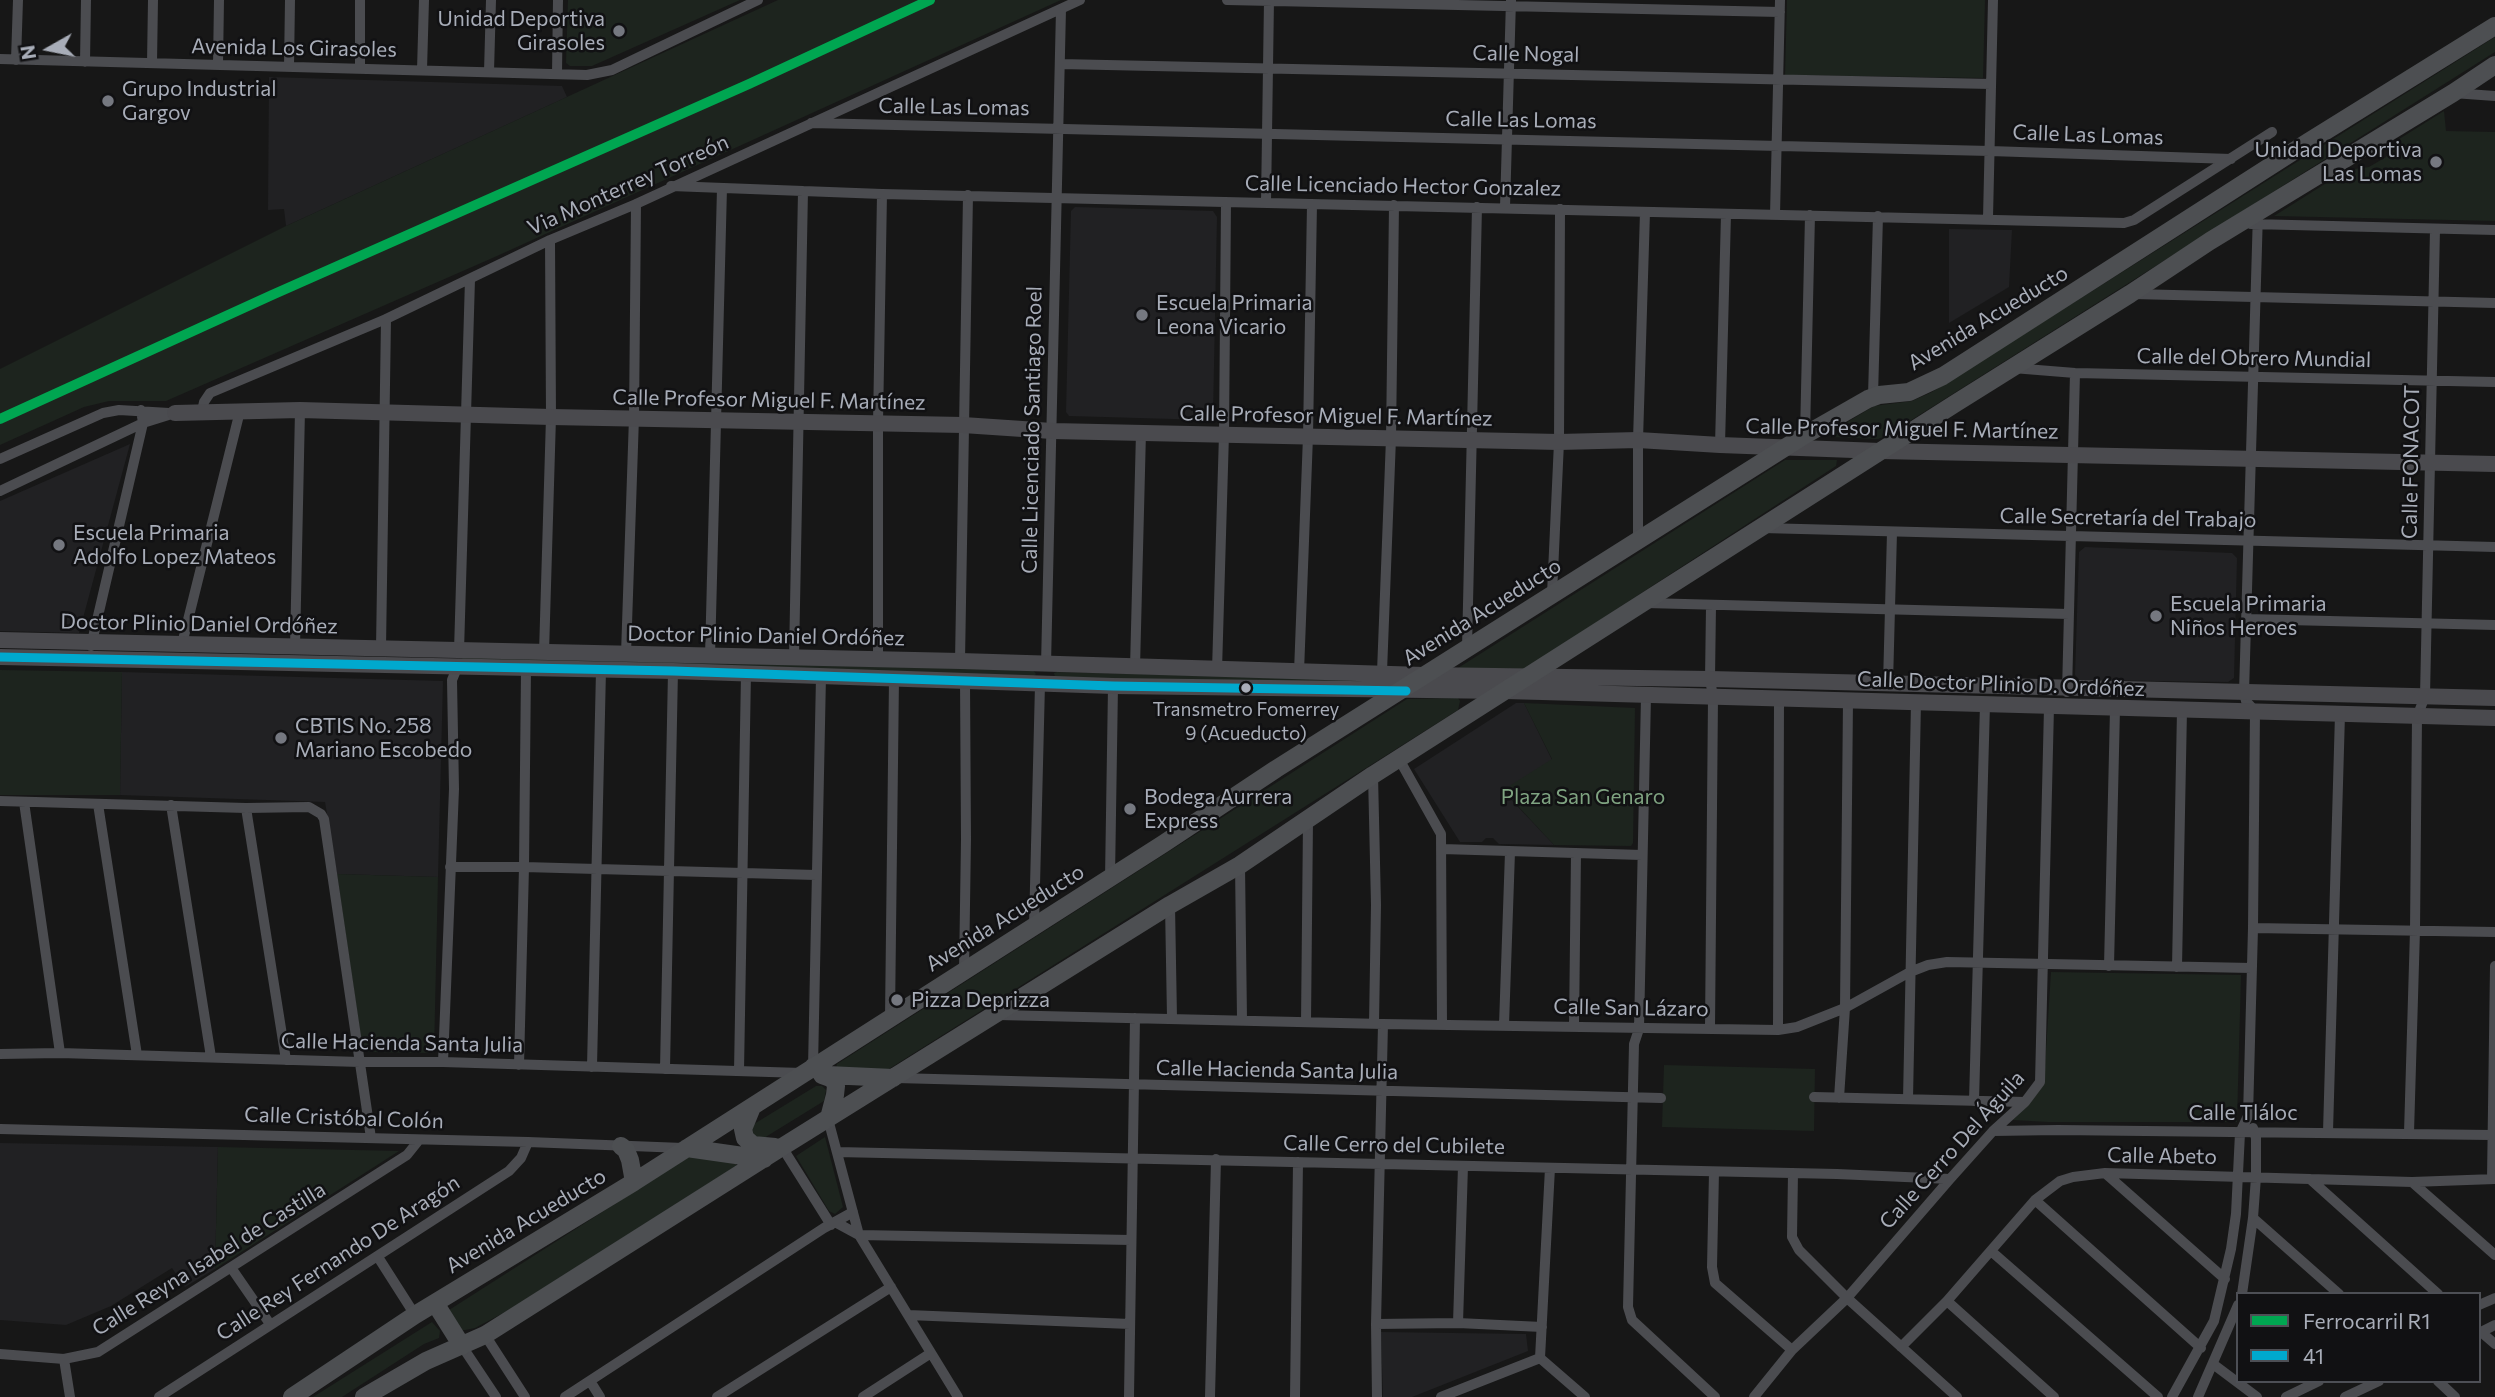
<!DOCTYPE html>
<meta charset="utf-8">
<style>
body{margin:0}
#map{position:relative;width:2495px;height:1397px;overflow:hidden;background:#171717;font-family:Commissioner,sans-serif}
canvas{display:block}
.legend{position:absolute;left:2236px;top:1292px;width:245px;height:91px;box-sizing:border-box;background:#111113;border:2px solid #4d4f55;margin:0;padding:9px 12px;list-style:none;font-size:21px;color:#a8adb8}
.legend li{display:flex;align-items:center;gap:14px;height:35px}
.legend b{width:35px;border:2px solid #4d4f55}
.north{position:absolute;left:14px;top:14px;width:70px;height:70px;-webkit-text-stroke:5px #111113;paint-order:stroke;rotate:261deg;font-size:19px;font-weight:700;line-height:28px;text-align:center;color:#a8adb8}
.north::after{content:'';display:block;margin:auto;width:24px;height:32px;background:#a8adb8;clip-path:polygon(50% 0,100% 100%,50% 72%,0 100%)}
</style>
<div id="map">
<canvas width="2495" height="1397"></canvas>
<ul class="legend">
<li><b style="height:9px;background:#00a651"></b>Ferrocarril R1</li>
<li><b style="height:9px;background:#00a9ce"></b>41</li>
</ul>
<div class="north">N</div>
</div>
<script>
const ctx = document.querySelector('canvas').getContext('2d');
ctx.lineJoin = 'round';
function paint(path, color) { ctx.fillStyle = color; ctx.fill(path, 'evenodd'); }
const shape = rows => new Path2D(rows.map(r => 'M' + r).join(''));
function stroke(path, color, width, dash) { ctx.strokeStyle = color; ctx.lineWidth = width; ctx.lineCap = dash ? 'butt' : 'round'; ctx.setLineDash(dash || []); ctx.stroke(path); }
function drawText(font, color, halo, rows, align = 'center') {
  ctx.font = font + ' Commissioner,sans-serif'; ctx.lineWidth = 5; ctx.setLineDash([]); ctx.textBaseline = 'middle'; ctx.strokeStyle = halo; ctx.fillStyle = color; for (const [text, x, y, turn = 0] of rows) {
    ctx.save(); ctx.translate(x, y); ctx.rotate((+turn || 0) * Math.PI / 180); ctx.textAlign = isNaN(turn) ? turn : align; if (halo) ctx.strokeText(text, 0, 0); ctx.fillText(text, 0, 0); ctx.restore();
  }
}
paint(shape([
 [269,77,562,86,567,97,286,226,284,209,268,210],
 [1075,207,1213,211,1217,217,1213,416,1208,420,1069,416,1066,412,1071,211],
 [1949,229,2012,230,2009,287,1949,323],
 [130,444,79,633,0,631,0,501],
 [2085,547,2232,553,2237,558,2234,678,2228,682,2080,680,2075,675,2079,552],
 [122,672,443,681,438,877,337,874,325,802,120,795],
 [1516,703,1524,703,1552,760,1503,791,1554,845,1499,844,1493,838,1486,838,1482,842,1460,842,1414,769],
 [0,1143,218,1147,215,1269,185,1287,172,1268,111,1306,66,1325,0,1320],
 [1381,1332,1526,1334,1528,1351,1412,1397,1383,1397]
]), '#212123');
paint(shape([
 [568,0,740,0,592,66,570,66,566,63],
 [778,0,1061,0,497,256,166,401,109,401,84,407,0,445,0,369,286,226],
 [1787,0,1985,0,1983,78,1785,75],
 [2495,37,2495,52,1886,436,1878,439,1830,437,1829,433,1874,406,1912,401,1932,392],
 [2444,111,2446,131,2495,132,2495,221,2274,216,2347,170,2369,167,2386,157,2396,141],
 [1785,460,1837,460,1836,466,1528,667,1524,669,1458,668],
 [463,657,1033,670,1036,674,1033,677,461,660],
 [0,670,122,672,120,795,0,795],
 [1057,672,1387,680,1390,684,1055,678,1054,673],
 [1458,698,1460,701,1458,710,884,1072,836,1068,837,1064,1407,699],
 [1524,703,1635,708,1633,843,1631,846,1554,845,1503,790,1552,759],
 [337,874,438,877,434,1053,363,1052],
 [2051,972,2241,975,2237,1122,2048,1122,2013,1120,2044,1082],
 [1664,1065,1815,1069,1814,1131,1662,1127],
 [816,1086,822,1086,826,1090,824,1101,764,1138,754,1139,751,1129,754,1124],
 [825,1137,843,1207,835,1214,829,1211,796,1156],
 [218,1147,399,1151,215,1269],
 [693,1154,736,1164,736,1166,507,1311,475,1328,460,1331,449,1310],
 [432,1322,440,1331,439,1338,424,1344,342,1397,313,1397]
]), '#1d241e');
stroke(shape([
 [1227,0,1780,12],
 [0,59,587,75,612,70,758,0],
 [16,60,18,0],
 [85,62,86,0],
 [152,63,153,0],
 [1060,64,1991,84],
 [218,65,219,0],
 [289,67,290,0],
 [360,69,360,0],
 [422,70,424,0],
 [489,72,491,0],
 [557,74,558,0],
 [2453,93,2495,96],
 [811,123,1990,151,2231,159],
 [671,186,882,194,2124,223,2134,220,2272,132],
 [1266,202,1269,0],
 [1505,207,1511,0],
 [1775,215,1780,0],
 [1988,218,1993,0],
 [2251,224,2495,230],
 [2133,294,2495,303],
 [2013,368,2075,373,2495,382],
 [1873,396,1878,216],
 [202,411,204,402,210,393,386,319,550,240,636,204,1080,0],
 [1805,435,1810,215],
 [1720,445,1726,214],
 [0,459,103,413,119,410,169,413],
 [0,491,143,423,175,413],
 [1762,528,2495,547],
 [1638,540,1638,440,1645,212],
 [1552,594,1559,442,1560,209],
 [1646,603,2069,614],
 [2246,619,2495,625],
 [182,644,240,411],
 [91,646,143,423,141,410],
 [295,647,300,410],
 [381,648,386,319],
 [1467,648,1477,207],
 [459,651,470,279],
 [544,653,551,417,550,240],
 [626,654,634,417,636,204],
 [710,656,722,188],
 [794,657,803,191],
 [878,660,878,423,882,194],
 [960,661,968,195],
 [1046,665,1061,9],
 [1135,668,1141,432],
 [1217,670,1224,434,1226,202],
 [1299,672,1308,436,1312,204],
 [1382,672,1391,438,1394,205],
 [1888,684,1892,532],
 [2067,692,2075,373],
 [1646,696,1639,1029,1634,1044,1628,1307,1632,1320,1715,1397],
 [1399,759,1441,834,1442,1024],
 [1373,775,1376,905,1374,1023],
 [0,801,246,808,309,807,321,814,324,819,371,1138],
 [24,802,60,1053],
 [98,804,137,1055],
 [171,805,211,1057],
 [246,808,286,1060],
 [1442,849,1642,855],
 [1240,865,1242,1019],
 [450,867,524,867,816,875],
 [1110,878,1113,686],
 [1170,905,1172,1018],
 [1034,926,1040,684],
 [2253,928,2495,932],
 [2109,966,2115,709],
 [2177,967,2182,710],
 [964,971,966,839,965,681],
 [998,1015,1383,1024,1778,1030,1797,1027,1845,1008,1910,972,1928,965,1947,962,2252,968],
 [890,1017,894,678],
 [1306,1022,1308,820],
 [1504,1025,1510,852],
 [1574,1026,1576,853],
 [1710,1028,1713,697,1710,679,1711,606],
 [1778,1030,1779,699],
 [0,1054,60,1053,360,1062,443,1062,802,1073],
 [443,1062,454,789,452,680,457,668],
 [519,1065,524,867,526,669],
 [592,1067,601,670],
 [813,1067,821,676],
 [665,1069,673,671],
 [739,1071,746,673],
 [896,1078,1661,1098],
 [1814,1097,2025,1102],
 [1839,1098,1845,1008,1848,700],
 [1908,1099,1916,702],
 [1974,1101,1985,704],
 [828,1119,859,1235,958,1397],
 [0,1129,528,1142,683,1148],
 [1993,1131,2058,1130,2492,1135],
 [2328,1132,2340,714],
 [2409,1133,2415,930,2417,717,2425,696,2435,229],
 [782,1147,831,1225],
 [837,1152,1837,1174,1950,1179],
 [1550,1168,1540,1358,1585,1397],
 [1714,1172,1712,1267,1715,1283,1792,1350],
 [1793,1173,1792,1237,1799,1250,1847,1298,1957,1397],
 [2105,1173,2225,1279],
 [2310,1179,2438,1294],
 [2492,1179,2495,966],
 [2412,1182,2495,1255],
 [2035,1200,2201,1348],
 [2253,1218,2339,1294],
 [835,1222,859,1235,1131,1240],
 [1991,1251,2158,1397],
 [378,1257,415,1315],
 [232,1269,270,1324],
 [2242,1294,2253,1218,2256,1177,2256,1138,2253,1128],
 [1947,1301,2054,1397],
 [2479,1305,2495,1298],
 [908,1315,1130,1324],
 [1458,1323,1463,1166],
 [1376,1324,1458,1323,1542,1327],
 [2481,1332,2495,1344],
 [2479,1333,2495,1325],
 [485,1335,525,1397],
 [462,1346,496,1397],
 [1901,1347,1947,1301,2035,1200,2060,1181,2073,1177,2105,1173,2412,1182,2495,1179],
 [0,1354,64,1359,98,1352,407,1155,419,1140],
 [64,1359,70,1397],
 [2213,1364,2257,1397],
 [590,1381,600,1397],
 [2438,1381,2455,1397],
 [159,1397,509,1171,521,1158,528,1142],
 [565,1397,824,1228,853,1212],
 [717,1397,891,1287],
 [863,1397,931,1353],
 [1129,1397,1135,1018],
 [1210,1397,1216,1159],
 [1295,1397,1298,1162],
 [1377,1397,1376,1324,1383,1024],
 [1441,1397,1540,1358],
 [1754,1397,1792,1350,1847,1298,1950,1179,1993,1131,2025,1102,2040,1082,2049,707],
 [2172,1397,2214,1321,2231,1249,2236,1214,2240,1133,2248,1116,2253,928,2255,711,2246,701,2244,693,2258,212],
 [2198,1397,2238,1305],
 [2286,1397,2319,1381],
 [2345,1397,2379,1381]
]), '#4b4c50', 10);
stroke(shape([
 [175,413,300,410,551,417,963,425,1052,431,1559,442,1638,440,1720,445,1880,451,2495,464],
 [0,640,960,661,1424,675,1710,679,2495,698],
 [0,657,673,671,1113,686,1505,691,2495,718]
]), '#4a4a4e', 16);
stroke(shape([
 [813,1067,827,1075,893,1078],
 [822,1075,833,1079,836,1086,835,1095,829,1118],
 [752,1107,743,1129,745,1138,753,1145,775,1147],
 [621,1146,626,1150,630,1160,634,1182],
 [687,1148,764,1159],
 [435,1303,462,1346],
 [292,1397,415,1315,634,1182,1163,844,1276,769,1805,435,1868,399,1879,395,1909,392,1943,376,2308,142,2495,26],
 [364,1397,426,1361,485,1335,782,1147,1170,905,1240,865,1373,775,1956,403,2130,294,2210,241,2453,93,2495,65]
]), '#4d4f52', 18);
stroke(shape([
 [0,657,673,671,1113,686,1406,691]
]), '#00a9ce', 9);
stroke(shape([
 [0,419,272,295,749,84,930,0]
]), '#00a651', 10);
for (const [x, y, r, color] of [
 [619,31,7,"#757880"],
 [108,101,7,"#757880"],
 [2436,162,7,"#757880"],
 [1142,315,7,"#757880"],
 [59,545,7,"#757880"],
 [2156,616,7,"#757880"],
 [1246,688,6,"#a8adb8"],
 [281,738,7,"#757880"],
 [1130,809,7,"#757880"],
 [897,1000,7,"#757880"]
]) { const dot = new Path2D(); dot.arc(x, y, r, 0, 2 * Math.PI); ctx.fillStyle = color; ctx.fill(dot); stroke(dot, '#111113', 2.5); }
drawText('19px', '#a8adb8', '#111113', [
 ["Transmetro Fomerrey",1246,710],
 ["9 (Acueducto)",1246,734]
]);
drawText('21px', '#a8adb8', '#111113', [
 ["Unidad Deportiva",605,19,"right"],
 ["Girasoles",605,43,"right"],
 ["Grupo Industrial",122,89],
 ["Gargov",122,113],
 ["Unidad Deportiva",2422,150,"right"],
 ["Las Lomas",2422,174,"right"],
 ["Escuela Primaria",1156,303],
 ["Leona Vicario",1156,327],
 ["Escuela Primaria",73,533],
 ["Adolfo Lopez Mateos",73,557],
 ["Escuela Primaria",2170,604],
 ["Niños Heroes",2170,628],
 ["CBTIS No. 258",295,726],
 ["Mariano Escobedo",295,750],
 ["Bodega Aurrera",1144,797],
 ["Express",1144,821],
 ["Pizza Deprizza",911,1000]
], 'left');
drawText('21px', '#a8adb8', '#111113', [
 ["Avenida Los Girasoles",294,48,1],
 ["Calle Nogal",1526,54,1],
 ["Calle Las Lomas",954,107,1],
 ["Calle Las Lomas",1521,120,1],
 ["Calle Las Lomas",2088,135,2],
 ["Via Monterrey Torreón",628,185,-24],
 ["Calle Licenciado Hector Gonzalez",1403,186,1],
 ["Avenida Acueducto",1988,318,-31],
 ["Calle del Obrero Mundial",2254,358,1],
 ["Calle Profesor Miguel F. Martínez",769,400,1],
 ["Calle Profesor Miguel F. Martínez",1336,416,1],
 ["Calle Profesor Miguel F. Martínez",1902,429,1],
 ["Calle Licenciado Santiago Roel",1032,430,-89],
 ["Calle FONACOT",2411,462,-89],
 ["Calle Secretaría del Trabajo",2128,518,1],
 ["Avenida Acueducto",1482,612,-32],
 ["Doctor Plinio Daniel Ordóñez",199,624,1],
 ["Doctor Plinio Daniel Ordóñez",766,636,1],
 ["Calle Doctor Plinio D. Ordóñez",2001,684,2],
 ["Avenida Acueducto",1005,918,-32],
 ["Calle San Lázaro",1631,1008,1],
 ["Calle Hacienda Santa Julia",402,1043,1],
 ["Calle Hacienda Santa Julia",1277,1070,1],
 ["Calle Tláloc",2243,1113],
 ["Calle Cristóbal Colón",344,1118,2],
 ["Calle Cerro del Cubilete",1394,1145,1],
 ["Calle Cerro Del Águila",1952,1150,-48],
 ["Calle Abeto",2162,1156,1],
 ["Avenida Acueducto",526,1221,-31],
 ["Calle Rey Fernando De Aragón",338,1258,-33],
 ["Calle Reyna Isabel de Castilla",209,1259,-32]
]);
drawText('21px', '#7fa381', '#111113', [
 ["Plaza San Genaro",1583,797]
]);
</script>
